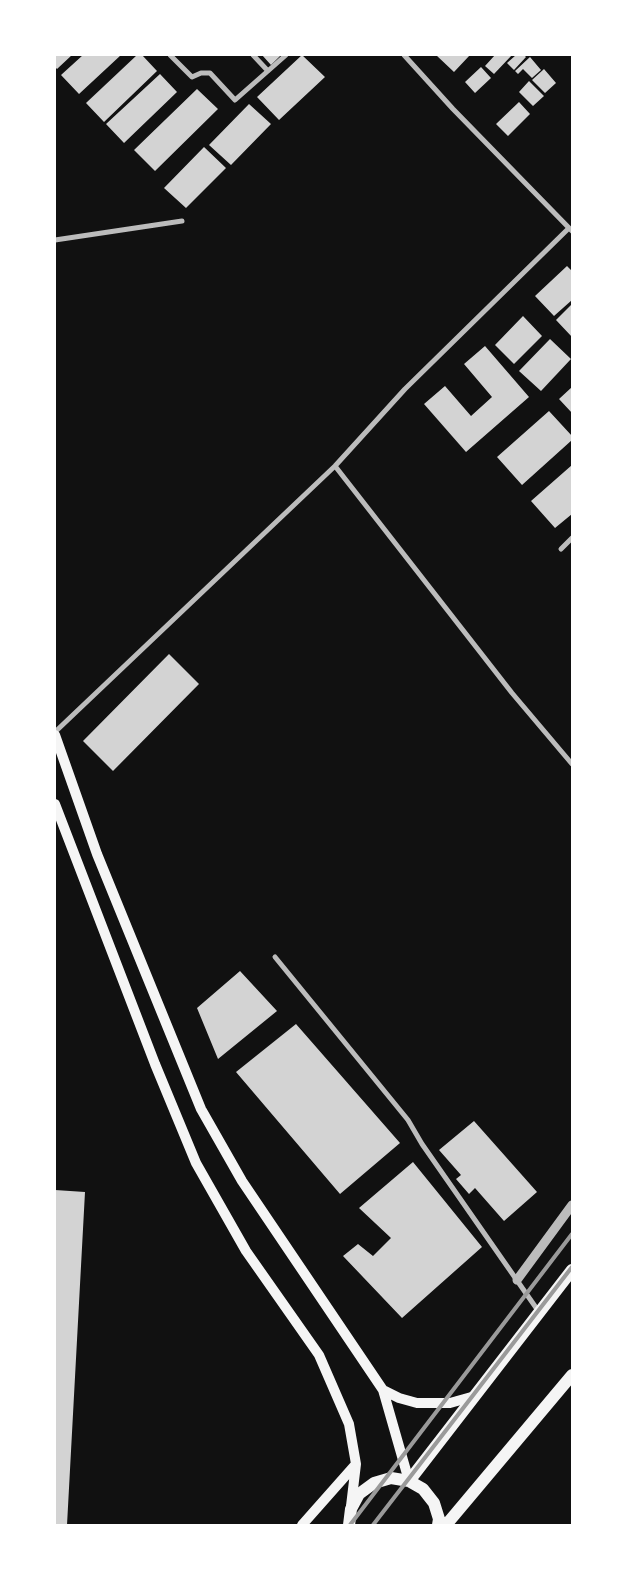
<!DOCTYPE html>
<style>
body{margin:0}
#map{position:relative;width:627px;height:1580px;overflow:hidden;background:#111;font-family:"DM Sans",sans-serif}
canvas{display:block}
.frame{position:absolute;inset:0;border:56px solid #fff;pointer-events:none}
</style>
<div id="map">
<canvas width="627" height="1580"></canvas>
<div class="frame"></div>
</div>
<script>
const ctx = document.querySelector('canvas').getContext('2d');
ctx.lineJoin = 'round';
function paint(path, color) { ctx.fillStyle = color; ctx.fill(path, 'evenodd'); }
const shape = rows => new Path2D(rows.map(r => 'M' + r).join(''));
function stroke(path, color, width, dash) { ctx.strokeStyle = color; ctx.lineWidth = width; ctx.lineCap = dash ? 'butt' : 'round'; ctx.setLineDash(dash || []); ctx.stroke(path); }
paint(shape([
 [55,55,72,55,57,69,55,67],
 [83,55,121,55,79,94,61,75],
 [137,55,142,55,157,71,104,122,86,103],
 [262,55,281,55,271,65],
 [302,55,325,77,279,120,257,97],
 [436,55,470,55,454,72],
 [495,55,512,55,494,74,485,66],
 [516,55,524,55,526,57,514,70,507,63],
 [530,57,541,70,532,78,523,69,518,74,515,71],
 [481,67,491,78,475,93,465,82],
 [544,69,556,83,545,93,532,80],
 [160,74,177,92,124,143,106,124],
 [529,81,544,96,533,106,519,92],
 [197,89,218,109,155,171,134,150],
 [519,102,530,114,508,136,496,124],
 [249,104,271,124,231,165,209,145],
 [204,147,226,168,186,208,164,188],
 [567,266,572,271,572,300,554,316,535,296],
 [572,304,572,337,556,320],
 [523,316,542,336,514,364,495,345],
 [550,339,571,359,541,391,519,371],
 [485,346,529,397,466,452,424,404,445,386,471,416,492,397,464,364],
 [572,387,572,413,559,399],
 [549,411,572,436,572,440,522,485,497,457],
 [572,465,572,514,555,528,531,501],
 [169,654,199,684,113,771,83,741],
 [240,971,277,1011,218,1059,197,1008],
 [296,1024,400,1143,340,1194,236,1072],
 [474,1121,537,1192,504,1221,475,1188,469,1194,456,1179,461,1175,439,1150],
 [413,1162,482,1247,402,1318,343,1256,358,1244,373,1256,391,1238,359,1208],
 [55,1190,85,1192,67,1525,55,1525]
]), '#d3d3d3');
stroke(shape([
 [170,55,192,77,201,73,210,73,235,100,286,55],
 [253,55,268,71],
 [404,55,453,109,572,231],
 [55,240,182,221],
 [335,466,512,693,572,764],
 [561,549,572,538],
 [55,732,335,466,405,389,569,228],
 [275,957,408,1120,422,1144,539,1312]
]), '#bcbcbc', 5);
stroke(shape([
 [517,1280,572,1205]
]), '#bcbcbc', 9);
stroke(shape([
 [55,735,97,854,201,1109,242,1181,383,1390,409,1481],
 [55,804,155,1064,196,1163,246,1251,319,1355,349,1424,356,1464,351,1506],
 [383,1390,399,1398,417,1403,450,1403,475,1396],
 [302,1525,356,1464]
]), '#f5f5f5', 10);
stroke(shape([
 [409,1481,572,1270],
 [349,1525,351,1509,359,1494,374,1483,391,1478,409,1481,423,1489,434,1503,439,1519,438,1525],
 [446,1525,572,1375]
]), '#f5f5f5', 12);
stroke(shape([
 [350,1525,572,1234],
 [373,1525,572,1267]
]), '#9a9a9a', 4);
</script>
